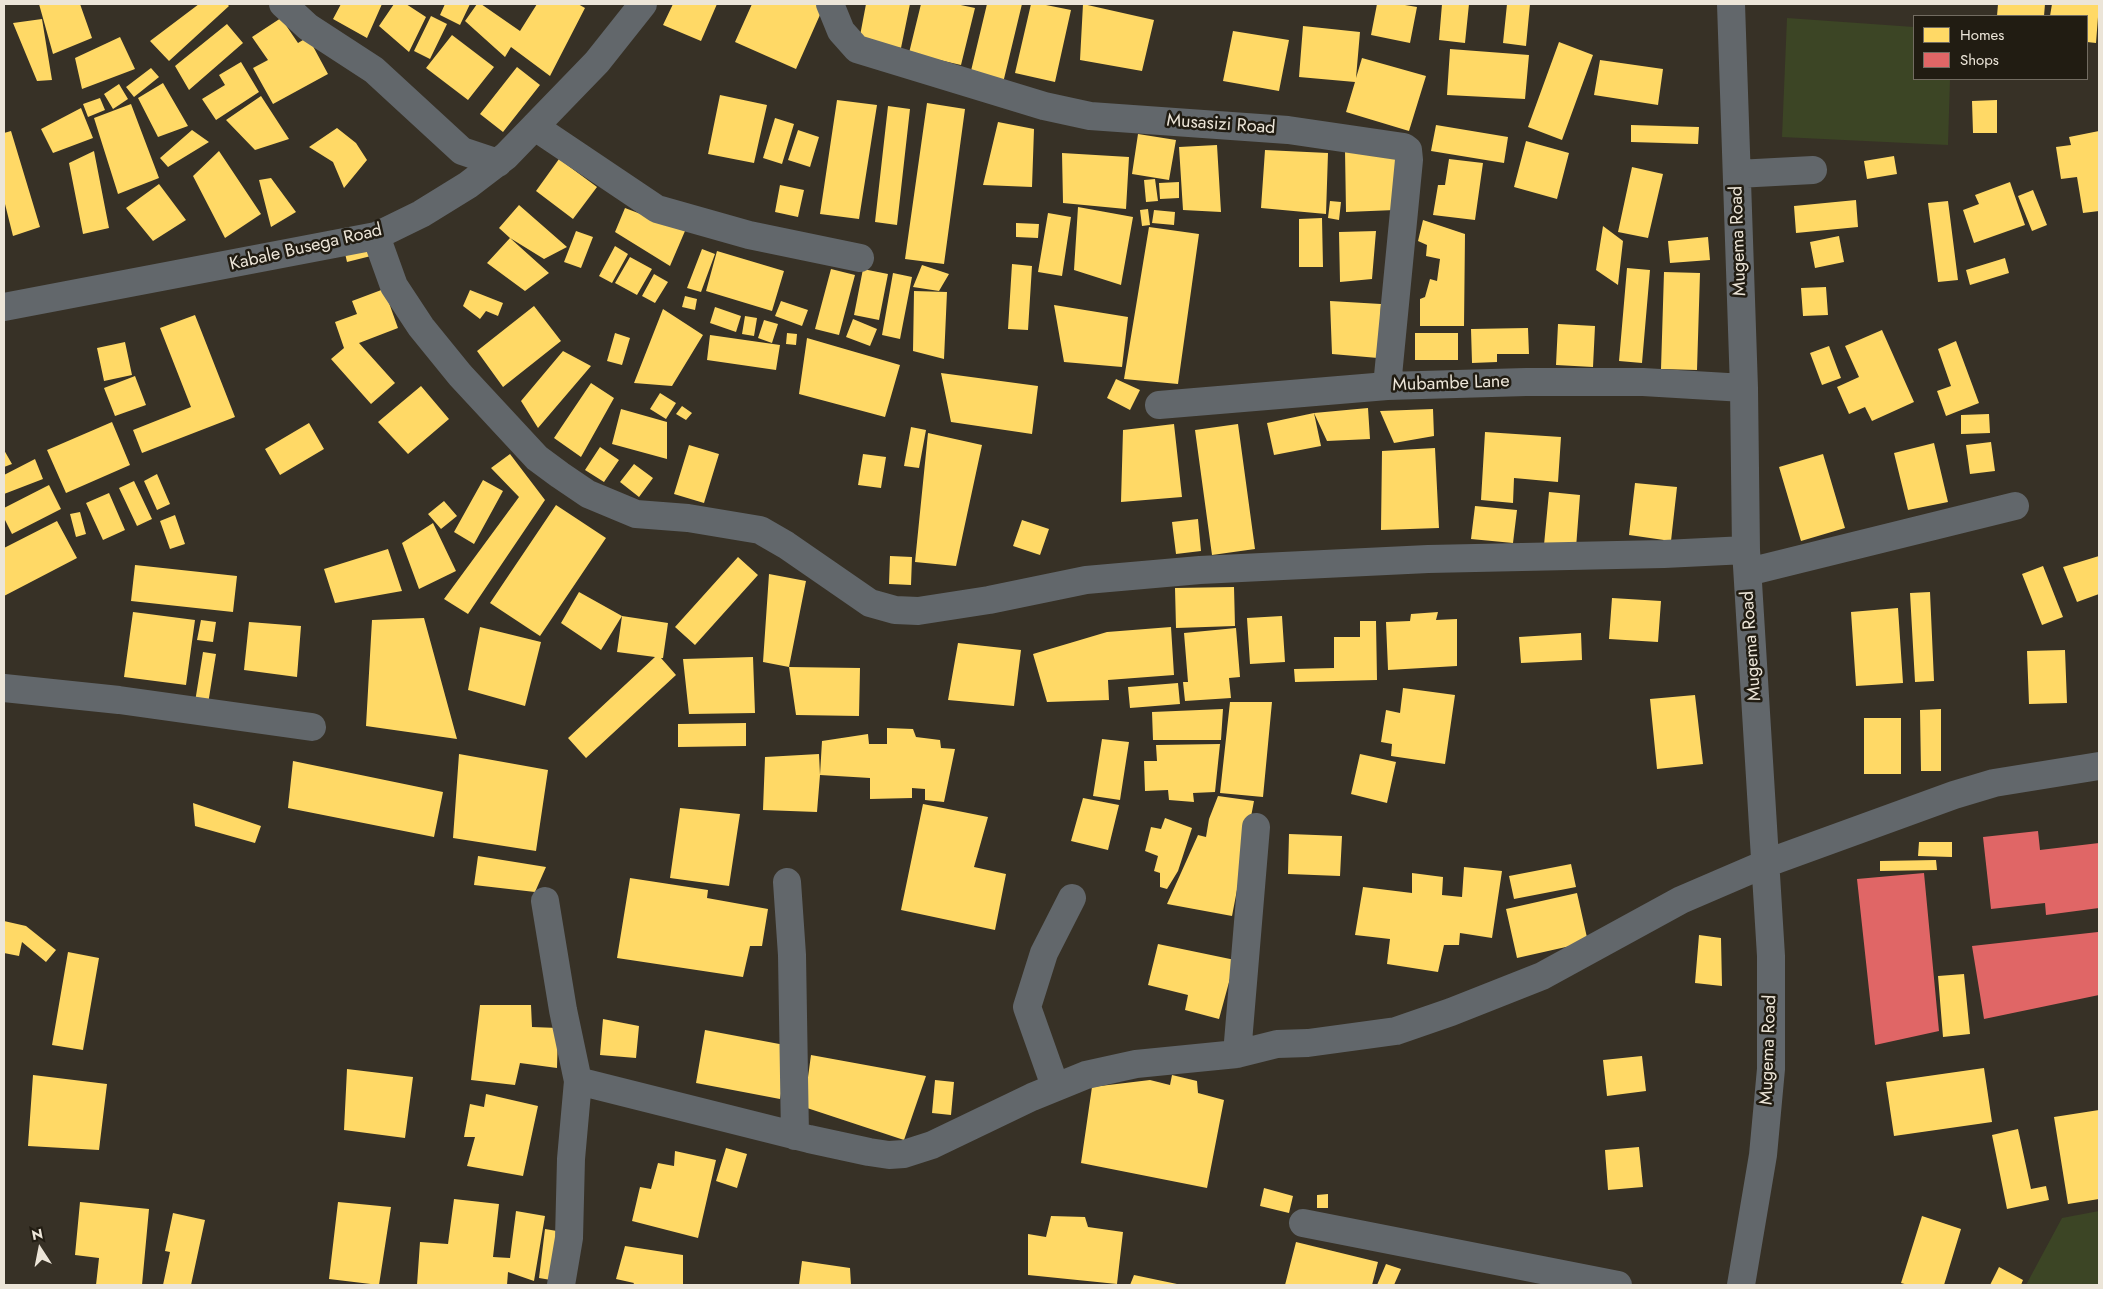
<!DOCTYPE html>
<style>
body{margin:0}
#map{position:relative;width:2103px;height:1289px;overflow:hidden;background:#373126;font-family:Jost,sans-serif}
canvas{display:block}
.frame{position:absolute;inset:0;border:5px solid #ece5d8;pointer-events:none}
.legend{position:absolute;left:1913px;top:15px;width:175px;height:65px;box-sizing:border-box;background:#211c12;border:1px solid #726c61;margin:0;padding:6px 9px;list-style:none;font-size:15px;color:#ece5d8}
.legend li{display:flex;align-items:center;gap:10px;height:25px}
.legend b{width:25px;border:1px solid #726c61}
.north{position:absolute;left:15px;top:1224px;width:50px;height:50px;-webkit-text-stroke:4px #211c12;paint-order:stroke;rotate:349deg;font-size:14px;font-weight:700;line-height:20px;text-align:center;color:#ece5d8}
.north::after{content:'';display:block;margin:auto;width:18px;height:22px;background:#ece5d8;clip-path:polygon(50% 0,100% 100%,50% 72%,0 100%)}
</style>
<div id="map">
<canvas width="2103" height="1289"></canvas>
<div class="frame"></div>
<ul class="legend">
<li><b style="height:14px;background:#ffd966"></b>Homes</li>
<li><b style="height:14px;background:#e06666"></b>Shops</li>
</ul>
<div class="north">N</div>
</div>
<script>
const ctx = document.querySelector('canvas').getContext('2d');
ctx.lineJoin = 'round';
function paint(path, color) { ctx.fillStyle = color; ctx.fill(path, 'evenodd'); }
const shape = rows => new Path2D(rows.map(r => 'M' + r).join(''));
function stroke(path, color, width, dash) { ctx.strokeStyle = color; ctx.lineWidth = width; ctx.lineCap = dash ? 'butt' : 'round'; ctx.setLineDash(dash || []); ctx.stroke(path); }
function drawText(font, color, halo, rows, align = 'center') {
  ctx.font = font + ' Jost,sans-serif'; ctx.lineWidth = 5; ctx.setLineDash([]); ctx.textBaseline = 'middle'; ctx.strokeStyle = halo; ctx.fillStyle = color; for (const [text, x, y, turn = 0] of rows) {
    ctx.save(); ctx.translate(x, y); ctx.rotate((+turn || 0) * Math.PI / 180); ctx.textAlign = isNaN(turn) ? turn : align; if (halo) ctx.strokeText(text, 0, 0); ctx.fillText(text, 0, 0); ctx.restore();
  }
}
paint(shape([
 [1787,18,1914,27,1914,79,1950,79,1948,145,1782,137],
 [2099,1211,2099,1285,2026,1285,2062,1218]
]), '#3c4525');
paint(shape([
 [39,4,80,4,92,38,53,54],
 [199,4,227,4,229,6,169,61,150,41],
 [341,4,382,4,367,38,333,19],
 [394,4,406,4,426,17,409,52,379,26],
 [445,4,470,4,460,25,440,15],
 [477,4,481,4,520,31,537,4,578,4,585,8,550,76,511,47,505,57,465,21],
 [673,4,717,4,701,41,663,25],
 [752,4,814,4,823,8,796,69,735,42],
 [866,4,910,4,901,48,859,41],
 [921,4,956,4,975,8,961,65,909,53],
 [987,4,1022,4,1003,83,970,75],
 [1031,4,1041,4,1071,10,1055,82,1015,73],
 [1083,4,1154,20,1142,71,1080,60],
 [1377,4,1399,4,1417,7,1410,43,1371,35],
 [1442,4,1469,4,1465,43,1439,40],
 [1507,4,1530,4,1526,46,1503,43],
 [1998,4,2045,4,2044,16,1997,16],
 [2052,4,2099,4,2096,43,2087,42,2087,16,2050,16],
 [431,16,447,24,430,59,414,51],
 [281,18,298,43,308,37,328,74,273,104,253,68,268,60,252,37],
 [42,19,52,80,37,81,13,23],
 [227,24,243,43,189,90,175,66],
 [1303,26,1360,32,1356,78,1362,58,1426,76,1409,131,1346,112,1355,82,1299,77],
 [1233,31,1289,40,1279,91,1223,81],
 [452,35,494,67,468,100,426,68],
 [120,37,135,69,82,89,75,58],
 [1559,42,1593,55,1562,140,1528,127],
 [1450,49,1529,55,1525,99,1447,95],
 [1600,60,1663,69,1658,105,1594,95],
 [241,62,259,92,216,120,202,99,225,85,219,75],
 [517,67,540,85,503,132,480,114],
 [151,68,159,77,134,97,126,87],
 [163,83,188,126,158,137,138,98],
 [119,84,128,99,113,109,104,94],
 [720,95,767,105,754,163,708,154],
 [261,96,289,139,255,150,226,120],
 [100,98,105,110,88,117,83,104],
 [837,100,877,105,859,219,820,214],
 [1997,100,1997,133,1973,133,1972,101],
 [927,103,965,109,944,264,905,259],
 [131,104,159,178,118,194,94,118],
 [888,106,910,109,897,225,875,222],
 [81,108,93,138,53,153,41,129],
 [775,118,794,124,782,164,763,158],
 [998,122,1034,129,1032,187,983,185],
 [1436,125,1508,137,1504,163,1431,151],
 [1631,125,1699,127,1698,144,1631,142],
 [337,128,356,143,367,160,344,188,333,162,309,147],
 [192,130,209,142,168,167,160,158],
 [798,130,819,137,810,167,788,160],
 [11,131,40,227,13,236,4,200,4,133],
 [2099,131,2099,211,2083,213,2077,177,2061,179,2056,147,2071,145,2069,137],
 [1138,134,1176,140,1169,180,1132,174],
 [1526,141,1569,153,1557,199,1514,187],
 [1217,145,1221,212,1183,210,1179,147],
 [1265,150,1328,153,1326,214,1261,208],
 [1345,150,1402,157,1395,210,1346,212],
 [94,151,109,228,83,234,69,163],
 [219,151,261,214,225,238,193,176],
 [1062,153,1129,157,1126,209,1063,203],
 [1894,156,1897,174,1867,179,1864,161],
 [559,159,597,187,573,219,536,191],
 [1449,159,1483,163,1475,220,1433,215,1438,185,1445,185],
 [1632,167,1663,174,1648,238,1618,232],
 [271,178,296,212,271,227,259,180],
 [1155,179,1158,201,1146,202,1144,180],
 [1179,182,1179,198,1160,199,1159,183],
 [2010,182,2025,225,1974,243,1963,210,1979,204,1975,195],
 [159,184,186,220,153,241,126,208],
 [780,185,804,190,798,217,775,212],
 [2033,190,2047,225,2032,231,2018,196],
 [1856,200,1858,227,1796,233,1794,206],
 [1330,201,1341,202,1339,220,1328,218],
 [1948,201,1958,280,1938,282,1928,203],
 [519,205,567,247,544,259,510,238,499,228],
 [1078,207,1133,217,1121,285,1074,270],
 [625,208,685,231,670,266,615,232],
 [1148,209,1150,225,1142,226,1140,210],
 [1154,210,1175,212,1174,225,1152,223],
 [1048,213,1071,217,1062,276,1038,272],
 [1322,218,1323,267,1299,267,1299,219],
 [1423,220,1465,234,1464,326,1420,326,1420,299,1425,297,1430,279,1437,281,1440,259,1426,256,1427,245,1418,241],
 [1016,223,1039,224,1038,238,1016,237],
 [1603,226,1623,241,1618,285,1596,270],
 [1149,227,1199,234,1178,384,1124,379],
 [576,231,593,237,581,268,564,262],
 [1376,231,1372,279,1340,282,1339,232],
 [1839,236,1844,262,1815,268,1810,242],
 [1708,237,1710,260,1670,263,1668,241],
 [510,238,549,273,525,291,487,263],
 [377,242,379,254,347,262,344,249],
 [615,246,628,254,612,283,599,276],
 [702,249,715,254,701,292,687,288],
 [717,251,784,271,772,311,706,291],
 [630,257,652,269,637,295,615,283],
 [2005,258,2009,273,1970,285,1966,270],
 [1012,264,1032,266,1028,330,1008,329],
 [922,265,949,274,939,291,913,287],
 [1627,268,1650,270,1642,363,1619,361],
 [831,269,855,275,839,335,815,329],
 [863,269,888,274,879,320,854,315],
 [1664,272,1700,273,1697,370,1661,369],
 [893,273,912,277,900,339,882,335],
 [654,274,668,282,655,303,642,296],
 [1826,287,1828,315,1803,316,1801,288],
 [384,289,398,328,359,343,395,383,371,404,331,359,344,348,335,322,357,314,352,301],
 [470,290,503,303,498,316,486,311,480,319,463,306],
 [914,291,947,292,944,359,913,351],
 [685,296,697,299,695,310,682,307],
 [781,301,808,310,802,326,775,316],
 [1330,301,1381,304,1378,358,1332,354],
 [1054,305,1128,317,1122,367,1064,362],
 [534,306,561,341,503,387,477,351],
 [715,307,741,316,736,332,710,323],
 [663,309,703,335,672,386,634,383],
 [195,315,235,417,142,453,133,430,191,407,160,328],
 [745,316,757,318,754,336,742,334],
 [853,319,877,329,870,346,846,337],
 [764,320,778,324,772,343,758,338],
 [1558,324,1595,326,1593,367,1556,365],
 [1528,328,1529,354,1497,354,1497,362,1472,363,1471,329],
 [1882,330,1914,402,1872,421,1865,407,1849,414,1837,387,1859,377,1845,346],
 [615,333,630,338,622,365,607,361],
 [787,333,797,334,796,345,786,344],
 [1415,333,1458,333,1458,360,1415,360],
 [710,335,780,345,776,370,707,360],
 [807,338,900,365,885,417,799,394],
 [1956,341,1979,403,1946,416,1937,391,1951,386,1938,349],
 [125,342,132,375,104,381,97,348],
 [1829,346,1841,378,1822,385,1810,353],
 [563,351,591,366,538,428,521,401],
 [941,373,1038,386,1032,434,951,422],
 [135,376,146,405,115,416,104,388],
 [1116,379,1140,390,1130,410,1107,398],
 [591,383,614,398,581,457,554,438],
 [421,386,449,419,408,454,378,422],
 [660,393,676,403,666,419,650,409],
 [682,406,692,413,686,420,676,414],
 [1368,408,1370,439,1327,441,1314,413],
 [621,409,667,422,667,459,612,444],
 [1433,409,1434,436,1394,443,1380,411],
 [1314,413,1321,446,1274,455,1267,423],
 [1989,414,1990,433,1961,434,1961,415],
 [112,422,130,465,66,493,47,450],
 [309,423,324,449,280,475,265,449],
 [1174,424,1182,497,1121,502,1123,430],
 [1238,424,1255,549,1212,555,1195,430],
 [911,427,926,430,919,468,904,466],
 [1485,432,1561,437,1558,482,1514,478,1513,503,1481,500],
 [928,433,982,445,956,566,915,562],
 [1991,442,1995,471,1970,474,1966,445],
 [1934,443,1948,502,1908,510,1894,453],
 [689,445,719,454,704,503,674,494],
 [600,447,619,460,604,482,585,470],
 [1435,448,1439,528,1381,530,1382,451],
 [4,450,12,464,4,467],
 [510,454,545,500,468,614,444,599,519,497,491,468],
 [863,454,886,457,881,488,858,485],
 [1823,454,1845,528,1801,541,1779,467],
 [35,459,43,479,4,494,4,475],
 [634,464,653,478,639,497,620,482],
 [157,474,170,504,157,510,144,481],
 [483,480,503,491,474,544,454,532],
 [134,481,152,519,137,526,119,488],
 [1635,483,1677,487,1671,541,1629,535],
 [49,485,61,509,12,534,4,518,4,508],
 [1549,492,1580,495,1576,548,1544,545],
 [109,493,125,530,103,540,86,503],
 [444,501,457,516,441,529,428,514],
 [556,505,606,538,540,636,490,603],
 [1475,506,1517,510,1513,543,1471,539],
 [80,512,86,534,76,537,70,514],
 [175,515,185,544,170,549,160,521],
 [1198,519,1201,551,1176,554,1172,522],
 [1022,520,1049,529,1040,555,1013,546],
 [57,521,77,558,4,596,4,548],
 [433,523,456,571,419,589,402,543],
 [388,549,402,591,335,603,324,569],
 [890,556,912,557,911,585,889,584],
 [2099,556,2099,594,2077,602,2063,567],
 [738,557,758,575,695,645,675,627],
 [135,565,237,576,233,612,131,601],
 [2043,566,2063,617,2042,625,2022,574],
 [769,574,806,581,789,667,763,662],
 [1234,587,1235,626,1176,628,1175,588],
 [579,592,622,616,601,650,561,623],
 [1930,592,1934,681,1915,682,1910,593],
 [1612,598,1661,601,1658,642,1609,639],
 [1898,608,1903,683,1856,686,1851,612],
 [133,612,195,620,186,685,124,677],
 [1438,612,1436,620,1457,619,1457,666,1388,670,1386,622,1410,621,1411,614],
 [622,616,668,623,663,658,661,658,676,675,586,758,568,738,655,657,617,652],
 [1282,616,1285,662,1250,664,1247,618],
 [424,618,457,739,366,726,372,620],
 [201,620,216,622,213,642,197,640],
 [1360,621,1376,621,1377,680,1295,682,1294,669,1334,668,1334,637,1360,637],
 [249,622,301,626,297,677,244,670],
 [480,627,541,642,525,706,468,690],
 [1171,627,1174,675,1108,680,1109,700,1047,702,1033,654,1107,632],
 [1236,628,1240,677,1229,678,1231,698,1185,701,1183,682,1188,682,1184,633],
 [1581,633,1582,660,1521,663,1519,637],
 [958,643,1021,650,1014,706,948,700],
 [2065,650,2067,703,2029,704,2027,651],
 [203,652,216,654,208,704,195,702],
 [753,657,755,713,689,714,683,659],
 [789,667,860,668,859,716,796,715],
 [1178,683,1180,704,1130,708,1128,687],
 [1403,688,1455,695,1445,764,1391,756,1392,744,1381,742,1386,710,1400,713],
 [1695,695,1703,764,1657,769,1650,699],
 [1230,702,1272,702,1263,797,1220,793],
 [1223,709,1221,740,1153,740,1152,712],
 [1941,709,1941,771,1921,771,1920,710],
 [1864,718,1901,718,1901,774,1864,774],
 [746,723,746,746,678,747,678,724],
 [887,728,913,729,916,737,940,740,941,748,955,749,944,802,925,800,925,789,912,788,912,798,870,799,870,778,820,775,822,741,868,734,869,744,887,744],
 [1102,739,1129,742,1120,800,1093,796],
 [1220,744,1215,792,1193,793,1194,802,1169,800,1168,790,1145,791,1144,761,1157,761,1156,745],
 [459,754,548,770,536,851,453,838],
 [819,754,820,775,817,812,763,810,765,757],
 [1360,754,1396,762,1387,803,1351,794],
 [293,761,443,792,434,837,288,808],
 [1218,796,1254,801,1232,916,1167,904,1198,835,1206,837,1209,819],
 [1083,798,1119,805,1108,850,1071,841],
 [193,803,261,826,255,843,195,826],
 [923,804,988,817,974,867,1006,874,995,930,901,910],
 [680,808,740,814,729,886,670,878],
 [1165,818,1192,828,1178,871,1167,889,1160,887,1160,873,1154,871,1158,856,1145,851,1151,827,1161,829],
 [1289,834,1342,836,1340,876,1288,874],
 [1919,842,1952,842,1952,857,1918,856],
 [478,856,546,867,535,892,474,885],
 [1936,860,1937,870,1880,871,1880,861],
 [1571,864,1576,887,1514,899,1509,876],
 [1464,867,1502,871,1492,938,1460,933,1459,945,1444,945,1438,972,1387,964,1390,939,1355,935,1363,887,1412,893,1412,873,1443,877,1442,895,1462,897],
 [630,878,708,890,707,898,768,909,762,946,750,946,743,977,617,958],
 [1577,893,1588,942,1517,958,1506,909],
 [4,921,26,926,56,950,46,962,22,942,19,956,4,953],
 [1699,935,1721,938,1722,986,1695,983],
 [1158,944,1235,960,1219,1019,1185,1010,1188,995,1148,985],
 [68,952,99,958,83,1050,52,1045],
 [1964,974,1970,1034,1943,1037,1938,976],
 [480,1005,531,1005,532,1027,558,1028,557,1068,520,1063,515,1085,471,1080],
 [603,1019,639,1026,636,1058,600,1055],
 [705,1030,790,1046,780,1099,696,1083],
 [811,1055,926,1076,904,1140,804,1107],
 [1642,1056,1646,1091,1607,1096,1603,1060],
 [1984,1068,1992,1122,1894,1136,1886,1082],
 [347,1069,413,1077,405,1138,344,1130],
 [33,1075,107,1084,99,1150,28,1146],
 [1172,1075,1197,1081,1198,1093,1224,1100,1207,1188,1081,1163,1092,1087,1150,1080,1170,1085],
 [935,1080,954,1082,951,1115,932,1113],
 [486,1094,538,1106,523,1176,467,1166,475,1137,464,1137,470,1104,484,1107],
 [2099,1110,2099,1199,2068,1204,2054,1117],
 [2018,1129,2031,1189,2046,1186,2049,1200,2007,1209,1992,1135],
 [1639,1147,1643,1187,1608,1190,1605,1150],
 [726,1148,747,1154,737,1188,716,1181],
 [675,1151,716,1160,698,1238,632,1221,640,1187,651,1189,658,1163,674,1166],
 [1264,1188,1293,1196,1289,1213,1260,1206],
 [1328,1194,1328,1208,1317,1208,1317,1195],
 [454,1199,499,1204,493,1257,510,1258,516,1211,545,1216,534,1281,508,1272,507,1285,417,1285,420,1242,448,1244],
 [80,1202,149,1209,142,1285,96,1285,99,1258,75,1255],
 [338,1202,391,1207,379,1285,329,1279],
 [173,1213,205,1220,191,1285,163,1285,170,1252,165,1251],
 [1051,1216,1085,1217,1088,1227,1123,1232,1117,1284,1028,1275,1028,1234,1046,1237],
 [1922,1216,1961,1229,1944,1285,1908,1285,1901,1283],
 [545,1229,557,1231,551,1280,539,1278],
 [1296,1242,1378,1262,1372,1285,1285,1285],
 [625,1246,683,1255,683,1285,633,1285,634,1283,616,1279],
 [802,1261,850,1268,851,1285,799,1285],
 [1386,1264,1401,1269,1394,1285,1377,1285],
 [1999,1267,2023,1280,2021,1285,1990,1285],
 [1134,1275,1177,1284,1177,1285,1130,1285]
]), '#ffd966');
paint(shape([
 [2038,831,2040,850,2099,843,2099,908,2046,915,2045,903,1991,909,1983,837],
 [1924,873,1939,1031,1875,1045,1857,879],
 [2098,932,2099,995,1984,1019,1972,946]
]), '#e06666');
stroke(shape([
 [283,4,308,27,374,70,462,151,498,163],
 [830,4,841,31,857,49,1044,106,1090,116,1288,130,1404,147,1408,150,1409,160,1387,386],
 [1731,4,1744,388,1746,550,1771,956,1771,1069,1763,1155,1741,1285],
 [535,127,657,209,749,235,860,258],
 [1737,174,1813,170],
 [376,236,394,286,421,327,460,375,537,458,560,475,588,494,636,514,688,518,760,530,786,545,870,603,895,610,918,611,989,600,1086,580,1200,570,1428,559,1664,554,1746,550],
 [4,307,376,236,421,214,468,185,506,156,597,62,643,4],
 [1159,405,1387,386,1526,382,1643,382,1744,388],
 [1748,572,2015,506],
 [4,688,119,700,312,727],
 [787,882,792,955,795,1136],
 [545,901,563,1010,578,1081,571,1159,569,1238,561,1285],
 [1237,1054,1256,827],
 [578,1081,809,1139,869,1152,889,1155,904,1154,932,1145,1032,1097,1086,1075,1136,1064,1237,1054,1277,1044,1308,1043,1396,1031,1451,1012,1542,976,1681,900,1767,863,1954,795,1994,783,2099,766],
 [1055,1086,1027,1007,1044,953,1072,898],
 [1303,1223,1618,1285]
]), '#62676b', 28);
drawText('18px', '#ece5d8', '#211c12', [
 ["Musasizi Road",1221,125,4],
 ["Mugema Road",1739,241,-92],
 ["Kabale Busega Road",306,248,-13],
 ["Mubambe Lane",1451,384,-2],
 ["Mugema Road",1752,646,-94],
 ["Mugema Road",1769,1050,-88]
]);
</script>
